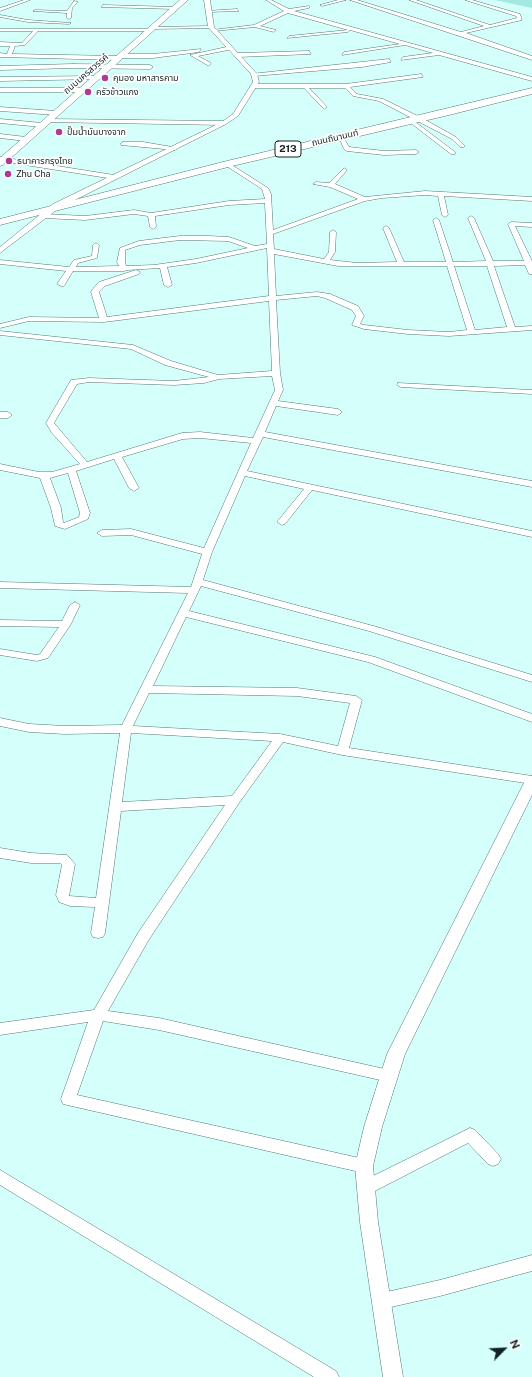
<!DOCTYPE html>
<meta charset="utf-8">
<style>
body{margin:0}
#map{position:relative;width:532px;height:1377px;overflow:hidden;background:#d4fffa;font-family:"Public Sans",sans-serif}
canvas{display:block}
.north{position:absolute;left:484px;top:1329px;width:40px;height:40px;-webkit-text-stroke:3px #fff;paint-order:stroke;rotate:66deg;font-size:11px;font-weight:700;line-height:16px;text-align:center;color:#132321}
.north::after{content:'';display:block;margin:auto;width:14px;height:18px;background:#132321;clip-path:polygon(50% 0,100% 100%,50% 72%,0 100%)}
</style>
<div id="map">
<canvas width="532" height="1377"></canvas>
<div class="north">N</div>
</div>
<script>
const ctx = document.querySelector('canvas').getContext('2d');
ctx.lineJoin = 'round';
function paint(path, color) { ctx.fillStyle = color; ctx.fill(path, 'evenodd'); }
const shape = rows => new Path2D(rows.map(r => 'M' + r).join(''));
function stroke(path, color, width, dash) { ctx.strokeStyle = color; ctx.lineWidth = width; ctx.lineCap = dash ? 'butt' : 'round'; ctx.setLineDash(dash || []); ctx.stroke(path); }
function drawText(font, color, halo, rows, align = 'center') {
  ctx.font = font + ' "Public Sans","Noto Sans Thai",sans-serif'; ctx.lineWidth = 3.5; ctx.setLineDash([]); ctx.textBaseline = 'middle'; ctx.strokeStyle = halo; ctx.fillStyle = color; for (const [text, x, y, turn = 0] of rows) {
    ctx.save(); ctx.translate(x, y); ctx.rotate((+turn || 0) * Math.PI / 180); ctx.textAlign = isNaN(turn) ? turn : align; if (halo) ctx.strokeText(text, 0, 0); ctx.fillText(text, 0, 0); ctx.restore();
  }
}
paint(shape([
 [495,0,532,0,532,8]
]), '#a2e9e2');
const minor = shape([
 [24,0,30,0,0,11,0,8,24,0],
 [266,0,271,0,289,9,309,6,309,8,294,11,532,77,532,81,439,55,401,60,403,57,433,53,405,45,342,55,344,52,400,44,350,30,348,32,287,38,289,36,348,30,288,13,260,26,276,30,274,32,255,27,214,31,212,30,254,25,284,11,266,0],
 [338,0,346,0,322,6,320,5,338,0],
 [350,0,357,0,461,32,484,26,409,0,416,0,490,25,517,18,516,16,465,0,472,0,520,14,522,20,466,33,532,56,532,60,350,0],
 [74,1,78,2,72,8,71,18,69,19,67,18,67,13,33,11,35,10,67,11,74,1],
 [103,5,175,7,177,8,175,9,101,7,103,5],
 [237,9,239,11,208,12,206,11,237,9],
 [0,15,28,20,71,23,69,24,28,22,0,17,0,15],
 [211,26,213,28,152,29,150,31,38,31,25,45,15,46,12,54,118,56,120,54,153,54,201,49,199,52,153,58,120,58,118,60,0,57,0,53,7,54,10,46,0,46,0,42,22,43,33,31,0,31,0,29,150,29,152,27,211,26],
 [231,46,233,49,198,56,211,63,209,66,190,55,231,46],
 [309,51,311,54,238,57,235,55,238,53,309,51],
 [389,59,391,62,362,67,254,76,251,74,389,59],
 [73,64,150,65,153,67,150,69,73,68,0,70,0,66,73,64],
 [421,74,423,77,350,87,357,94,383,99,422,118,456,137,464,145,464,147,460,147,452,139,379,101,353,96,345,88,309,88,327,107,324,109,304,88,254,88,251,86,254,84,346,84,421,74],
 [96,76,98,79,0,81,0,77,96,76],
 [0,88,82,88,85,90,82,92,0,92,0,88],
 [0,107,56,111,59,113,56,115,0,111,0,107],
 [0,119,42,123,45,125,42,127,0,123,0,119],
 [47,119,224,121,227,123,224,125,45,122,45,120,47,119],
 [414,121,455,152,455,154,451,154,412,124,411,123,414,121],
 [0,134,26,137,29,139,26,141,0,138,0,134],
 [338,135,342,135,349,147,384,151,416,150,419,152,416,154,384,155,347,151,344,149,338,135],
 [123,142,143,142,178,148,175,150,121,145,120,144,123,142],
 [0,157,114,175,117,177,114,179,0,161,0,157],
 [227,162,268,188,271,194,273,230,358,199,330,187,313,184,316,182,329,183,344,168,347,170,335,184,365,197,425,191,532,197,532,201,444,196,448,215,445,217,442,215,438,196,425,195,382,198,365,201,273,234,274,249,324,259,329,252,330,232,333,230,336,232,335,252,330,260,357,263,397,262,383,228,386,226,389,228,404,262,446,262,433,220,436,218,439,220,453,262,486,261,468,218,471,216,474,218,493,261,524,261,508,224,511,222,532,223,532,227,515,226,532,261,532,274,529,274,525,265,494,266,515,327,532,326,532,330,449,336,408,334,364,329,352,325,356,316,352,310,325,298,317,296,276,300,280,373,283,390,278,401,338,409,342,412,338,415,276,406,265,432,532,481,532,487,263,437,247,471,532,531,532,537,312,490,285,524,282,525,277,522,304,489,245,476,212,552,203,580,377,627,532,675,532,682,369,631,201,586,189,611,375,657,532,714,532,722,368,662,186,617,153,686,297,688,356,696,362,700,349,748,532,776,532,784,342,755,283,742,239,803,148,941,108,1011,159,1018,389,1070,394,1072,396,1076,394,1080,389,1082,159,1030,103,1021,77,1095,364,1159,369,1161,372,1166,369,1171,364,1173,63,1104,61,1099,88,1022,0,1035,0,1023,94,1010,138,933,225,805,121,811,105,933,103,937,98,938,93,937,91,933,95,907,70,906,59,902,58,899,56,895,62,865,60,863,31,863,0,858,0,848,31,853,67,855,75,864,69,896,96,898,120,733,65,734,29,732,0,726,0,718,29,724,65,726,122,725,188,593,0,588,0,582,191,587,202,554,131,535,102,536,97,533,102,530,131,529,204,548,251,443,200,438,183,439,122,457,139,488,134,491,129,488,114,459,76,471,90,513,88,519,65,529,55,526,51,508,40,478,0,470,0,464,39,472,52,472,80,464,52,433,46,423,71,380,89,378,174,381,209,377,165,365,131,349,0,335,0,331,133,345,171,361,218,375,272,371,269,301,104,322,29,321,0,328,0,324,29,317,99,318,91,292,92,290,99,282,136,270,140,272,139,274,105,286,99,292,107,317,269,296,267,248,196,263,167,267,172,285,168,287,164,285,160,268,127,270,124,271,73,271,64,286,61,286,57,284,66,271,0,264,0,260,69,267,74,260,92,256,93,245,96,243,99,245,97,258,78,263,76,267,119,266,117,262,120,248,139,241,180,236,209,236,229,237,255,246,267,244,265,203,229,205,155,216,156,227,153,229,150,227,148,216,134,214,85,220,44,218,41,216,44,214,85,216,134,210,151,213,229,201,265,199,262,189,225,165,224,164,227,162],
 [180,240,228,241,248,248,196,259,154,265,126,266,125,262,125,250,140,245,180,240],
 [274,254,338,266,447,266,467,330,449,332,408,330,364,325,360,324,364,316,358,306,330,294,317,292,276,296,274,254],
 [454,266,487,266,507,327,475,330,454,266],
 [272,376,275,390,253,438,200,432,182,433,87,462,54,423,77,384,89,382,174,385,204,383,219,379,272,376],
 [68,473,80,513,79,517,64,523,63,522,61,508,50,478,68,473],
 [149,693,297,696,350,703,338,746,280,734,133,726,149,693],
 [131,733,272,741,232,796,122,802,131,733],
 [398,383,532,390,532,394,401,387,397,385,398,383],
 [0,412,8,412,12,415,8,418,0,418,0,412],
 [75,602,80,605,71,624,48,658,37,661,0,655,0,649,37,655,40,654,59,627,0,626,0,620,62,621,70,605,75,602],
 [470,1128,475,1130,498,1154,501,1159,498,1164,493,1166,488,1164,468,1143,373,1192,367,1194,361,1192,359,1187,361,1182,470,1128],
 [0,1170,336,1371,339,1377,314,1377,0,1185,0,1170],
 [532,1255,532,1271,440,1296,382,1309,376,1307,374,1301,376,1295,382,1293,440,1280,532,1255]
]);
const tertiary = shape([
 [204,0,210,0,214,27,257,74,259,82,238,116,226,124,59,208,0,253,0,247,53,204,222,122,233,114,253,82,251,74,208,27,204,0],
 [532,776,532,795,405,1054,382,1127,373,1166,378,1222,403,1377,383,1377,360,1222,355,1166,364,1127,387,1054,525,781,527,778,532,776]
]);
const primary = shape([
 [180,0,188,0,3,165,0,166,0,158,180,0],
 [532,88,532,94,449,115,228,167,0,225,0,219,227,161,532,88]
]);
stroke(minor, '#537975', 1);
stroke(tertiary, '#537975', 1);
stroke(primary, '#537975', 1);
paint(minor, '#fff');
paint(tertiary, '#fff');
paint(primary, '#fff');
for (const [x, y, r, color] of [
 [105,78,4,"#ae3a93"],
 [88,92,4,"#ae3a93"],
 [59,132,4,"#ae3a93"],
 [9,161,4,"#ae3a93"],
 [8,174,4,"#ae3a93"]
]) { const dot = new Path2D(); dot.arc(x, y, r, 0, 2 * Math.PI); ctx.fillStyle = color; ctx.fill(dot); stroke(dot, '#fff', 1.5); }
drawText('9px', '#132321', '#fff', [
 ["ถนนนครสวรรค์",86,74,-41],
 ["ถนนถีนานนท์",335,138,-13]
]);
drawText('9px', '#132321', '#fff', [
 ["คุมอง มหาสารคาม",113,78],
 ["ครัวข้าวแกง",96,92],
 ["ปั๊มน้ำมันบางจาก",67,132],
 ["ธนาคารกรุงไทย",17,161],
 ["Zhu Cha",16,174]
], 'left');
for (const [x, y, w] of [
 [288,149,26]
]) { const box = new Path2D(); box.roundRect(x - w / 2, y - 8, w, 16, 3); ctx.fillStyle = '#fff'; ctx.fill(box); stroke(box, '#132321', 1); }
drawText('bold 10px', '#132321', null, [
 ["213",288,149]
]);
</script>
